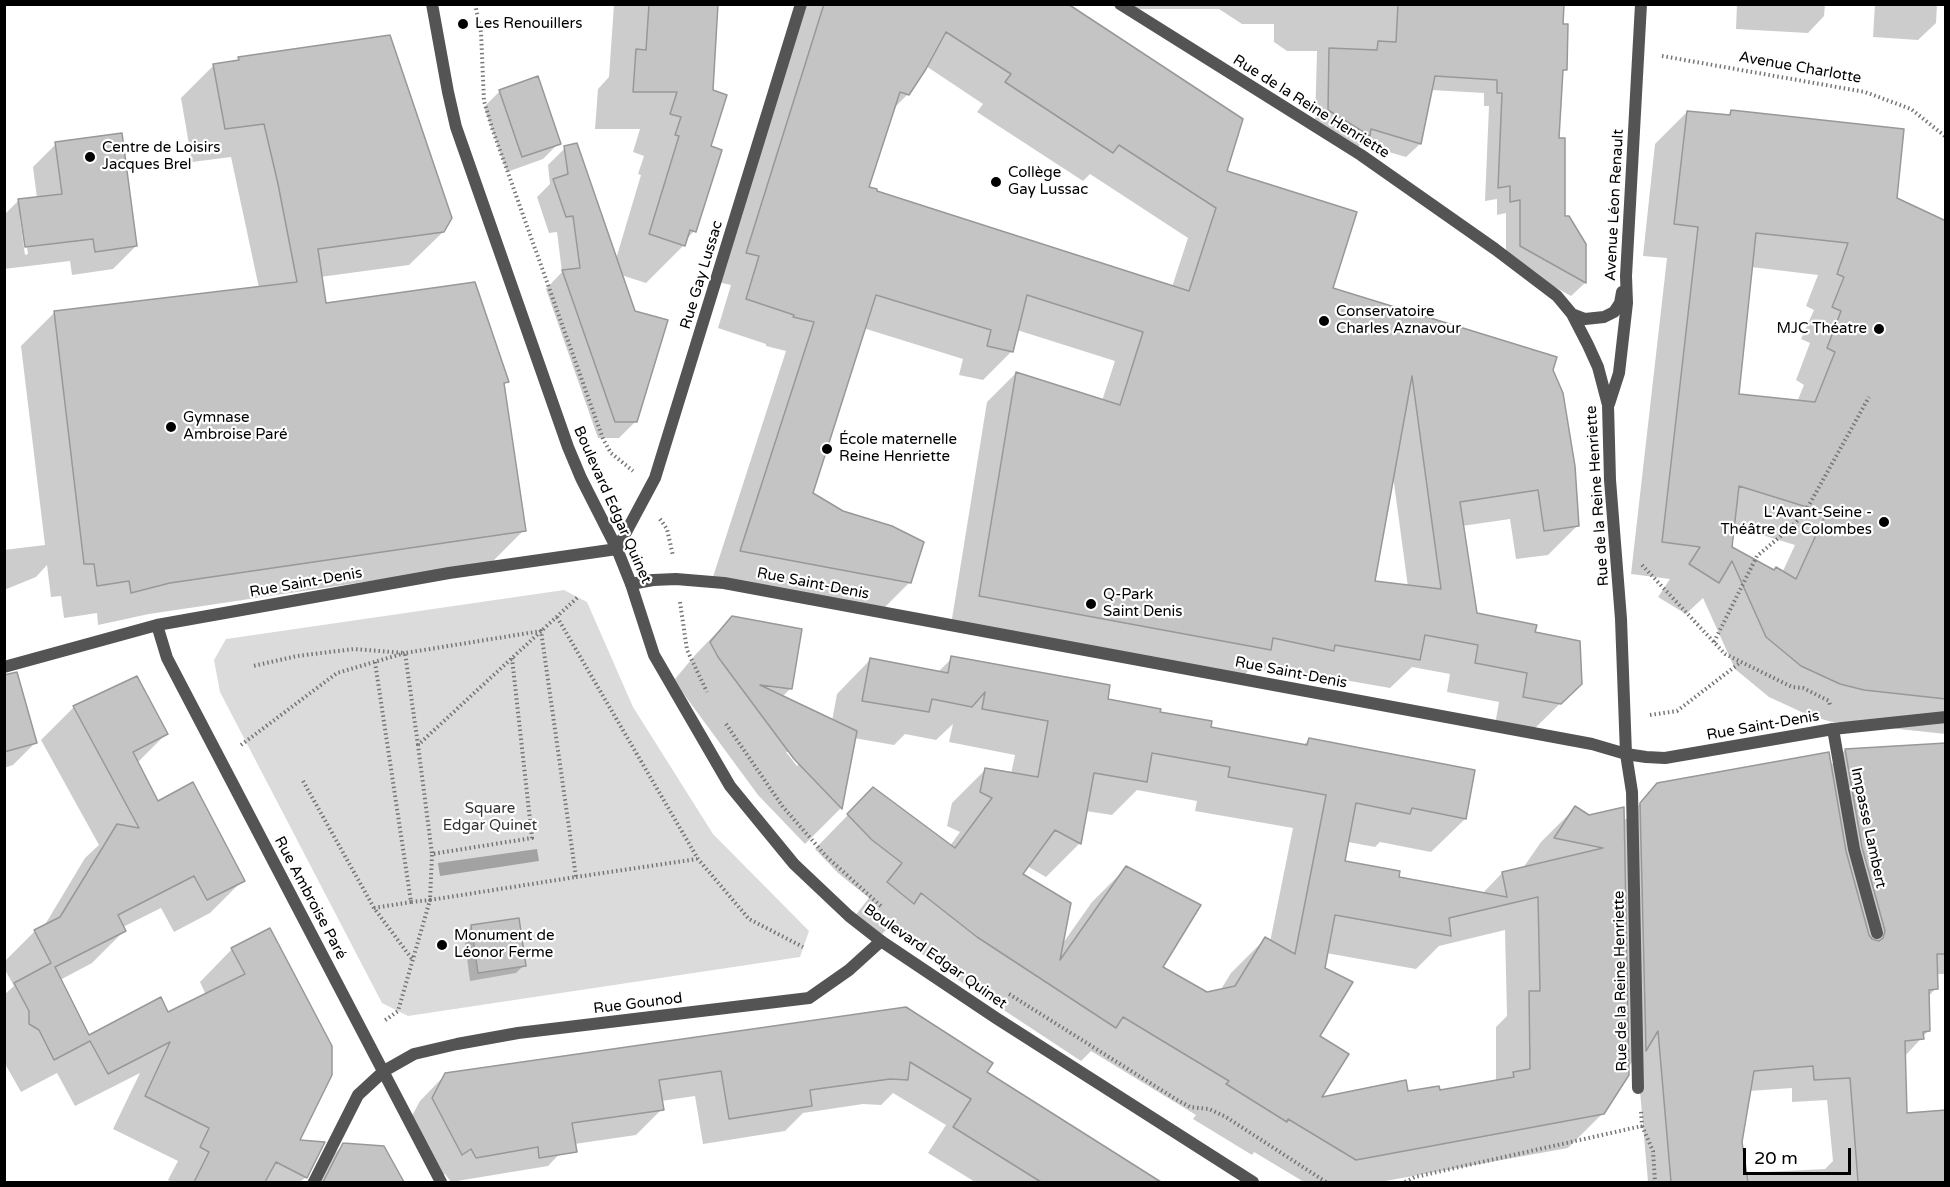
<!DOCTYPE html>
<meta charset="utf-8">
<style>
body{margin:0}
#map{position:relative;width:1950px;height:1187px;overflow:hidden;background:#fff;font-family:"Varela Round",sans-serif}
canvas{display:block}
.frame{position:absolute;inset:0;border:6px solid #000;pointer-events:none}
.scale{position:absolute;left:1743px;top:1148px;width:108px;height:27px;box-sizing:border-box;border:3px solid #000;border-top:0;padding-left:8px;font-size:18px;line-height:21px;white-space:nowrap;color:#000;-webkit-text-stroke:4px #fff;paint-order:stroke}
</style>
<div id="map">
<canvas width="1950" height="1187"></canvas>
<div class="frame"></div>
<div class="scale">20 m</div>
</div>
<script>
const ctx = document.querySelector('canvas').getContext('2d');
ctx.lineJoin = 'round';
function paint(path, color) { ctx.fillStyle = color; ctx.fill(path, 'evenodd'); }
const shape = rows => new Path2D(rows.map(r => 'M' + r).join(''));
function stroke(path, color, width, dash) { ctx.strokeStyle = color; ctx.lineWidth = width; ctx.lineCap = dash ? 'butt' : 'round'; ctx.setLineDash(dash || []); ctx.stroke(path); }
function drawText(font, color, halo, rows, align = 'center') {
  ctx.font = font + ' "Varela Round",sans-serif'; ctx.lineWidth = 4.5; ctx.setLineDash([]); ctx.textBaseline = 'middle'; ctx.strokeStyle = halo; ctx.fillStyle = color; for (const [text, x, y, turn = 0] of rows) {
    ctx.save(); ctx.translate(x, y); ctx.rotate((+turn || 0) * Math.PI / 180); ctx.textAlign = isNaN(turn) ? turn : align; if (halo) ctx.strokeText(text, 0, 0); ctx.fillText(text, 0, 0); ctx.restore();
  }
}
paint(shape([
 [564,590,587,602,633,707,713,834,809,931,800,957,408,1016,382,1003,220,692,214,660,226,639]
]), '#dbdbdb');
paint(shape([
 [537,849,539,861,440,876,438,863]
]), '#a2a2a2');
paint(shape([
 [614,4,716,4,709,147,694,231,686,240,684,245,646,283,621,275,636,421,619,438,598,438,546,289,562,272,557,232,549,233,537,197,550,184,548,165,565,148,616,259,641,175,638,174,644,156,633,152,640,129,595,129,598,89,609,77],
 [805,4,1065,4,1225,172,1331,289,1551,370,1577,526,1548,555,1516,559,1510,519,1462,526,1476,614,1533,633,1581,683,1531,732,1495,725,1499,702,1447,692,1450,674,1412,667,1390,688,1310,674,1304,679,1251,668,1241,678,951,625,987,402,1016,373,1102,401,1115,361,1017,330,1012,351,983,380,959,375,963,359,863,328,811,494,910,582,881,611,712,580,786,351,766,346,766,344,718,328,731,285,718,282],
 [926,66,983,104,977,112,1083,181,1090,174,1188,238,1172,287,875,192,867,188,892,110,908,94],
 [1393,476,1408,587,1373,583],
 [1118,4,1562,4,1561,25,1565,69,1562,73,1558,139,1564,217,1584,245,1585,283,1571,296,1506,260,1506,213,1497,215,1497,199,1485,201,1489,106,1484,106,1484,93,1431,90,1420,144,1406,157,1361,144,1356,149,1315,124,1317,51,1287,51,1274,42,1274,24,1242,24,1219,9,1115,9],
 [1737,4,1825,4,1824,16,1808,33,1736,29],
 [1875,4,1937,4,1936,23,1918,40,1873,37],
 [239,59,443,232,409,265,320,277,324,304,507,381,503,386,524,530,491,563,149,614,98,625,97,613,64,618,61,596,51,597,47,565,36,577,4,590,4,550,45,545,21,346,54,313,259,288,231,157,192,162,181,98,214,65,236,62],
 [500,91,559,143,543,159,507,172,484,107],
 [1687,112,1727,116,1731,112,1895,199,1946,223,1946,734,1832,722,1808,715,1769,697,1735,669,1703,598,1686,614,1658,597,1670,579,1631,574,1667,258,1643,256,1655,144],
 [1751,267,1818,275,1806,306,1814,310,1801,339,1810,343,1796,380,1804,385,1797,402,1738,395],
 [1733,526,1795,545,1782,573,1774,571,1730,548],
 [56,144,136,246,113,269,72,275,70,261,4,269,4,215,19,200,37,198,33,167],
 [20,218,23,218,28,254,25,255],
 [732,617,791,688,782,697,832,721,837,694,870,660,937,673,952,658,1209,728,1303,746,1309,739,1465,819,1431,852,1380,842,1375,847,1348,842,1344,862,1397,878,1482,894,1502,873,1523,868,1541,842,1575,808,1588,817,1623,822,1658,784,1830,766,1845,750,1946,744,1946,974,1936,974,1936,988,1928,997,1929,1030,1904,1057,1905,1114,1946,1111,1946,1182,1648,1182,1637,1057,1628,1067,1603,1113,1568,1148,1380,1182,1304,1182,1254,1152,1252,1155,1193,1119,1196,1115,1091,1051,1081,1061,943,970,888,928,879,937,854,917,869,898,838,873,815,849,873,789,950,846,960,832,947,826,952,803,986,769,1011,774,1015,755,949,742,953,724,936,740,905,734,894,745,854,738,841,808,805,844,758,795,683,693,675,679,696,654],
 [786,752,790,752,799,764,797,766],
 [1137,790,1197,801,1195,811,1293,828,1270,942,1265,939,1231,973,1220,991,1206,994,1161,967,1126,868,1092,902,1061,946,1020,875,1027,866,1046,877,1080,843,1086,811,1112,815],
 [1505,930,1507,1016,1496,1027,1496,1082,1439,1092,1319,1099,1318,1036,1326,953,1416,969,1439,946],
 [1792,1088,1792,1102,1827,1100,1833,1161,1825,1169,1746,1173,1741,1142,1749,1091],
 [4,697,35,743,13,765,4,768],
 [74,707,166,734,137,763,157,803,243,880,210,913,174,932,161,908,123,927,124,931,92,963,60,980,88,1037,168,1014,206,995,200,982,232,949,269,930,297,1141,323,1143,305,1178,300,1182,172,1182,168,1180,178,1161,113,1129,140,1073,75,1106,57,1073,21,1092,4,1062,4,995,14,986,4,968,4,962,35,931,43,928,85,858,99,845,41,740],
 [472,926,524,965,516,973,470,981,464,935],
 [906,1009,985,1073,1158,1182,975,1182,928,1153,946,1125,893,1093,881,1105,863,1104,803,1113,785,1131,703,1144,695,1096,661,1101,662,1109,636,1135,568,1145,548,1166,451,1182,445,1174,436,1179,407,1125,420,1101,446,1074],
 [344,1144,384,1147,402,1182,306,1182]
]), '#0003');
const building = shape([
 [649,4,718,4,713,90,727,95,711,146,722,150,696,232,690,230,685,246,649,234,679,136,675,135,681,117,670,114,677,92,633,92,636,49,646,50,649,4],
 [824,4,1068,4,1243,119,1227,171,1357,212,1333,288,1557,357,1553,370,1563,393,1575,466,1579,526,1544,531,1538,490,1460,502,1477,613,1537,625,1535,632,1580,641,1582,684,1561,704,1523,697,1527,673,1475,663,1478,645,1425,635,1420,660,1335,645,1334,651,1273,638,1271,650,979,596,1016,372,1120,405,1143,332,1027,295,1013,352,987,346,991,330,876,295,813,493,843,511,892,526,924,542,911,583,740,551,814,322,793,317,794,315,746,299,759,256,746,253,824,4],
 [946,32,1011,74,1005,82,1113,153,1119,145,1216,208,1189,291,877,191,877,189,869,187,900,92,909,95,926,69,946,32],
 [1412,376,1441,589,1375,581,1412,376],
 [1398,4,1564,4,1563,24,1568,24,1567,70,1563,70,1559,138,1565,138,1565,216,1569,216,1586,244,1586,283,1520,246,1520,200,1510,202,1510,186,1498,188,1502,93,1497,93,1497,80,1435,76,1421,144,1371,129,1370,136,1328,110,1329,48,1377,50,1378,41,1396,42,1398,4],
 [390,35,452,218,444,232,318,249,326,303,475,282,509,382,504,383,526,531,170,583,131,593,129,581,97,586,94,564,84,564,54,311,297,282,278,184,264,124,225,129,213,64,239,60,238,57,390,35],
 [538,76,561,144,522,157,499,90,538,76],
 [1731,110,1904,129,1897,198,1946,221,1946,699,1864,690,1840,684,1801,666,1766,637,1732,561,1719,583,1689,564,1700,547,1662,542,1698,227,1674,224,1687,111,1730,115,1731,110],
 [1756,233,1848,243,1837,274,1844,277,1832,307,1841,311,1827,348,1835,352,1815,402,1739,394,1756,233],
 [1739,486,1826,513,1796,579,1776,567,1774,570,1732,547,1739,486],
 [122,133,137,246,95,252,93,239,25,247,18,199,62,194,55,142,122,133],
 [577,143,635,311,668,320,637,422,615,422,562,270,580,268,573,216,566,217,553,179,568,174,564,146,577,143],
 [732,616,802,629,792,689,760,685,857,731,842,809,794,759,718,657,710,642,732,616],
 [951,656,1110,685,1108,699,1161,709,1160,712,1212,721,1211,727,1307,745,1309,738,1475,770,1466,819,1412,808,1410,814,1356,803,1345,861,1400,871,1399,877,1507,897,1502,872,1603,848,1554,838,1575,806,1589,815,1624,807,1629,1075,1604,1114,1356,1160,1288,1119,1287,1122,1226,1084,1229,1081,1123,1017,1116,1028,977,937,921,893,914,904,887,882,902,863,872,840,847,814,873,787,955,848,992,798,980,792,985,768,1038,777,1048,721,982,709,985,692,972,707,932,699,929,712,862,701,870,658,948,673,951,656],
 [1152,753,1230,767,1228,777,1326,795,1295,954,1265,937,1235,986,1207,992,1163,967,1201,905,1126,866,1060,960,1071,903,1023,874,1055,830,1081,844,1094,773,1147,782,1152,753],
 [1538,897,1540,991,1529,991,1530,1069,1513,1072,1514,1077,1440,1090,1439,1086,1408,1091,1406,1080,1322,1097,1349,1054,1320,1036,1353,982,1325,968,1335,915,1451,936,1449,918,1538,897],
 [17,672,37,743,4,752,4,675,17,672],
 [137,676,168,734,133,752,158,801,193,782,245,881,207,900,194,876,118,915,126,931,55,967,89,1035,161,997,168,1012,245,974,231,948,270,928,332,1046,332,1075,300,1140,325,1142,307,1178,276,1162,265,1182,194,1182,209,1152,200,1147,209,1128,145,1096,170,1042,108,1074,90,1041,54,1060,39,1030,29,1024,29,1011,14,983,51,963,34,930,60,917,117,824,139,828,73,706,137,676],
 [1946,743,1946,954,1937,954,1938,989,1929,990,1930,1031,1923,1032,1924,1039,1905,1041,1907,1113,1946,1110,1946,1182,1858,1182,1850,1078,1814,1080,1813,1066,1754,1071,1742,1142,1748,1182,1671,1182,1658,1031,1646,1051,1640,803,1657,783,1829,752,1846,851,1869,935,1872,939,1879,941,1883,938,1885,931,1862,847,1845,749,1946,743],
 [519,918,526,966,478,973,471,925,519,918],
 [906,1007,993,1063,987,1072,1161,1182,1041,1182,953,1127,971,1099,910,1062,908,1080,890,1079,810,1090,812,1106,729,1119,721,1071,659,1080,664,1110,572,1123,577,1152,539,1158,538,1147,476,1158,471,1149,462,1155,432,1098,445,1073,906,1007],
 [343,1143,384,1146,404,1182,323,1182,343,1143]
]);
paint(building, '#c4c4c4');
stroke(building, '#989898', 1.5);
stroke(shape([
 [475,4,481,32,484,101,492,128,603,439,611,453,633,471],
 [1662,56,1865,92,1911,109,1946,137],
 [660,519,667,529,673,556],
 [1642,565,1725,654,1792,687,1803,688,1829,701,1830,705],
 [680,602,687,650,707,692],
 [557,617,698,859,749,919,803,947],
 [1714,642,1757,556,1788,530,1804,514,1869,397],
 [512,658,532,838,432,854,418,745,578,597],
 [375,662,411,902,430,900,398,1011,384,1021],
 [1650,715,1677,711,1741,662],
 [726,724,783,807,826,856,882,907],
 [241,745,337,673,405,653,354,649,297,656,253,666],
 [418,745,405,653,541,631,576,877,430,900,432,854],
 [303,781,374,908,412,959],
 [576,877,697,859],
 [374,908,411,902],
 [1009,994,1174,1098,1190,1107,1209,1109,1226,1117,1326,1182],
 [1642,1126,1653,1151,1655,1182],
 [1405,1182,1415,1177,1642,1126,1641,1111]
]), '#767676', 4, [1.5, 3]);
stroke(shape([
 [1833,729,1854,849,1877,933]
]), '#545454', 12);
stroke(shape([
 [1120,4,1361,155,1495,249,1557,296,1572,314,1588,345,1598,367,1608,405,1610,480,1621,619,1626,754,1632,792,1638,1088],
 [1572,314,1585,319,1604,317,1614,312,1620,303,1622,292],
 [1609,404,1619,373,1627,303,1626,276,1641,4],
 [631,584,653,580,676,579,724,583,1592,744,1626,754,1646,757,1665,758,1833,729,1946,717],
 [157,625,167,658,441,1182],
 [4,667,157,625,449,573,617,549,655,478,801,4],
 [314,1182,358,1095,384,1071,414,1054,457,1044,518,1033,809,998,849,970,881,941]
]), '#545454', 12);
stroke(shape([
 [432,4,448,92,456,127,568,447,581,478,617,549,631,584,654,655,730,786,794,864,849,916,881,941,996,1018,1253,1182]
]), '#545454', 12);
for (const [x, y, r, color] of [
 [463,24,6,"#000"],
 [90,157,6,"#000"],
 [996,182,6,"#000"],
 [1324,321,6,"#000"],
 [1879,329,6,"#000"],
 [171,427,6,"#000"],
 [827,449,6,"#000"],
 [1884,522,6,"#000"],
 [1091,604,6,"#000"],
 [442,945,6,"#000"]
]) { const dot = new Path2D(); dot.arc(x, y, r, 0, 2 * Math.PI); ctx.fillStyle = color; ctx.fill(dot); stroke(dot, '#fff', 2); }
drawText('15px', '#000', '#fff', [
 ["Les Renouillers",475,24],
 ["Centre de Loisirs",102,148],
 ["Jacques Brel",102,165],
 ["Collège",1008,173],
 ["Gay Lussac",1008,190],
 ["Conservatoire",1336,312],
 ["Charles Aznavour",1336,329],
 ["MJC Théatre",1867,329,"right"],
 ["Gymnase",183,418],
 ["Ambroise Paré",183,435],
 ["École maternelle",839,440],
 ["Reine Henriette",839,457],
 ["L'Avant-Seine -",1872,513,"right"],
 ["Théâtre de Colombes",1872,530,"right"],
 ["Q-Park",1103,595],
 ["Saint Denis",1103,612],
 ["Monument de",454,936],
 ["Léonor Ferme",454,953]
], 'left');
drawText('15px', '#000', '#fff', [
 ["Avenue Charlotte",1800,68,10],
 ["Rue de la Reine Henriette",1311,107,32],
 ["Avenue Léon Renault",1615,205,-87],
 ["Rue Gay Lussac",702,275,-73],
 ["Rue de la Reine Henriette",1598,496,-94],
 ["Boulevard Edgar Quinet",612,505,66],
 ["Rue Saint-Denis",306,583,-10],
 ["Rue Saint-Denis",813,584,11],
 ["Rue Saint-Denis",1291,673,11],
 ["Rue Saint-Denis",1763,726,-10],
 ["Impasse Lambert",1868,828,78],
 ["Rue Ambroise Paré",310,898,62],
 ["Boulevard Edgar Quinet",935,957,35],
 ["Rue de la Reine Henriette",1621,981,-91],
 ["Rue Gounod",638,1004,-7]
]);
drawText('15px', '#323232', '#fff', [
 ["Square",490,809],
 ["Edgar Quinet",490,826]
]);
</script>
